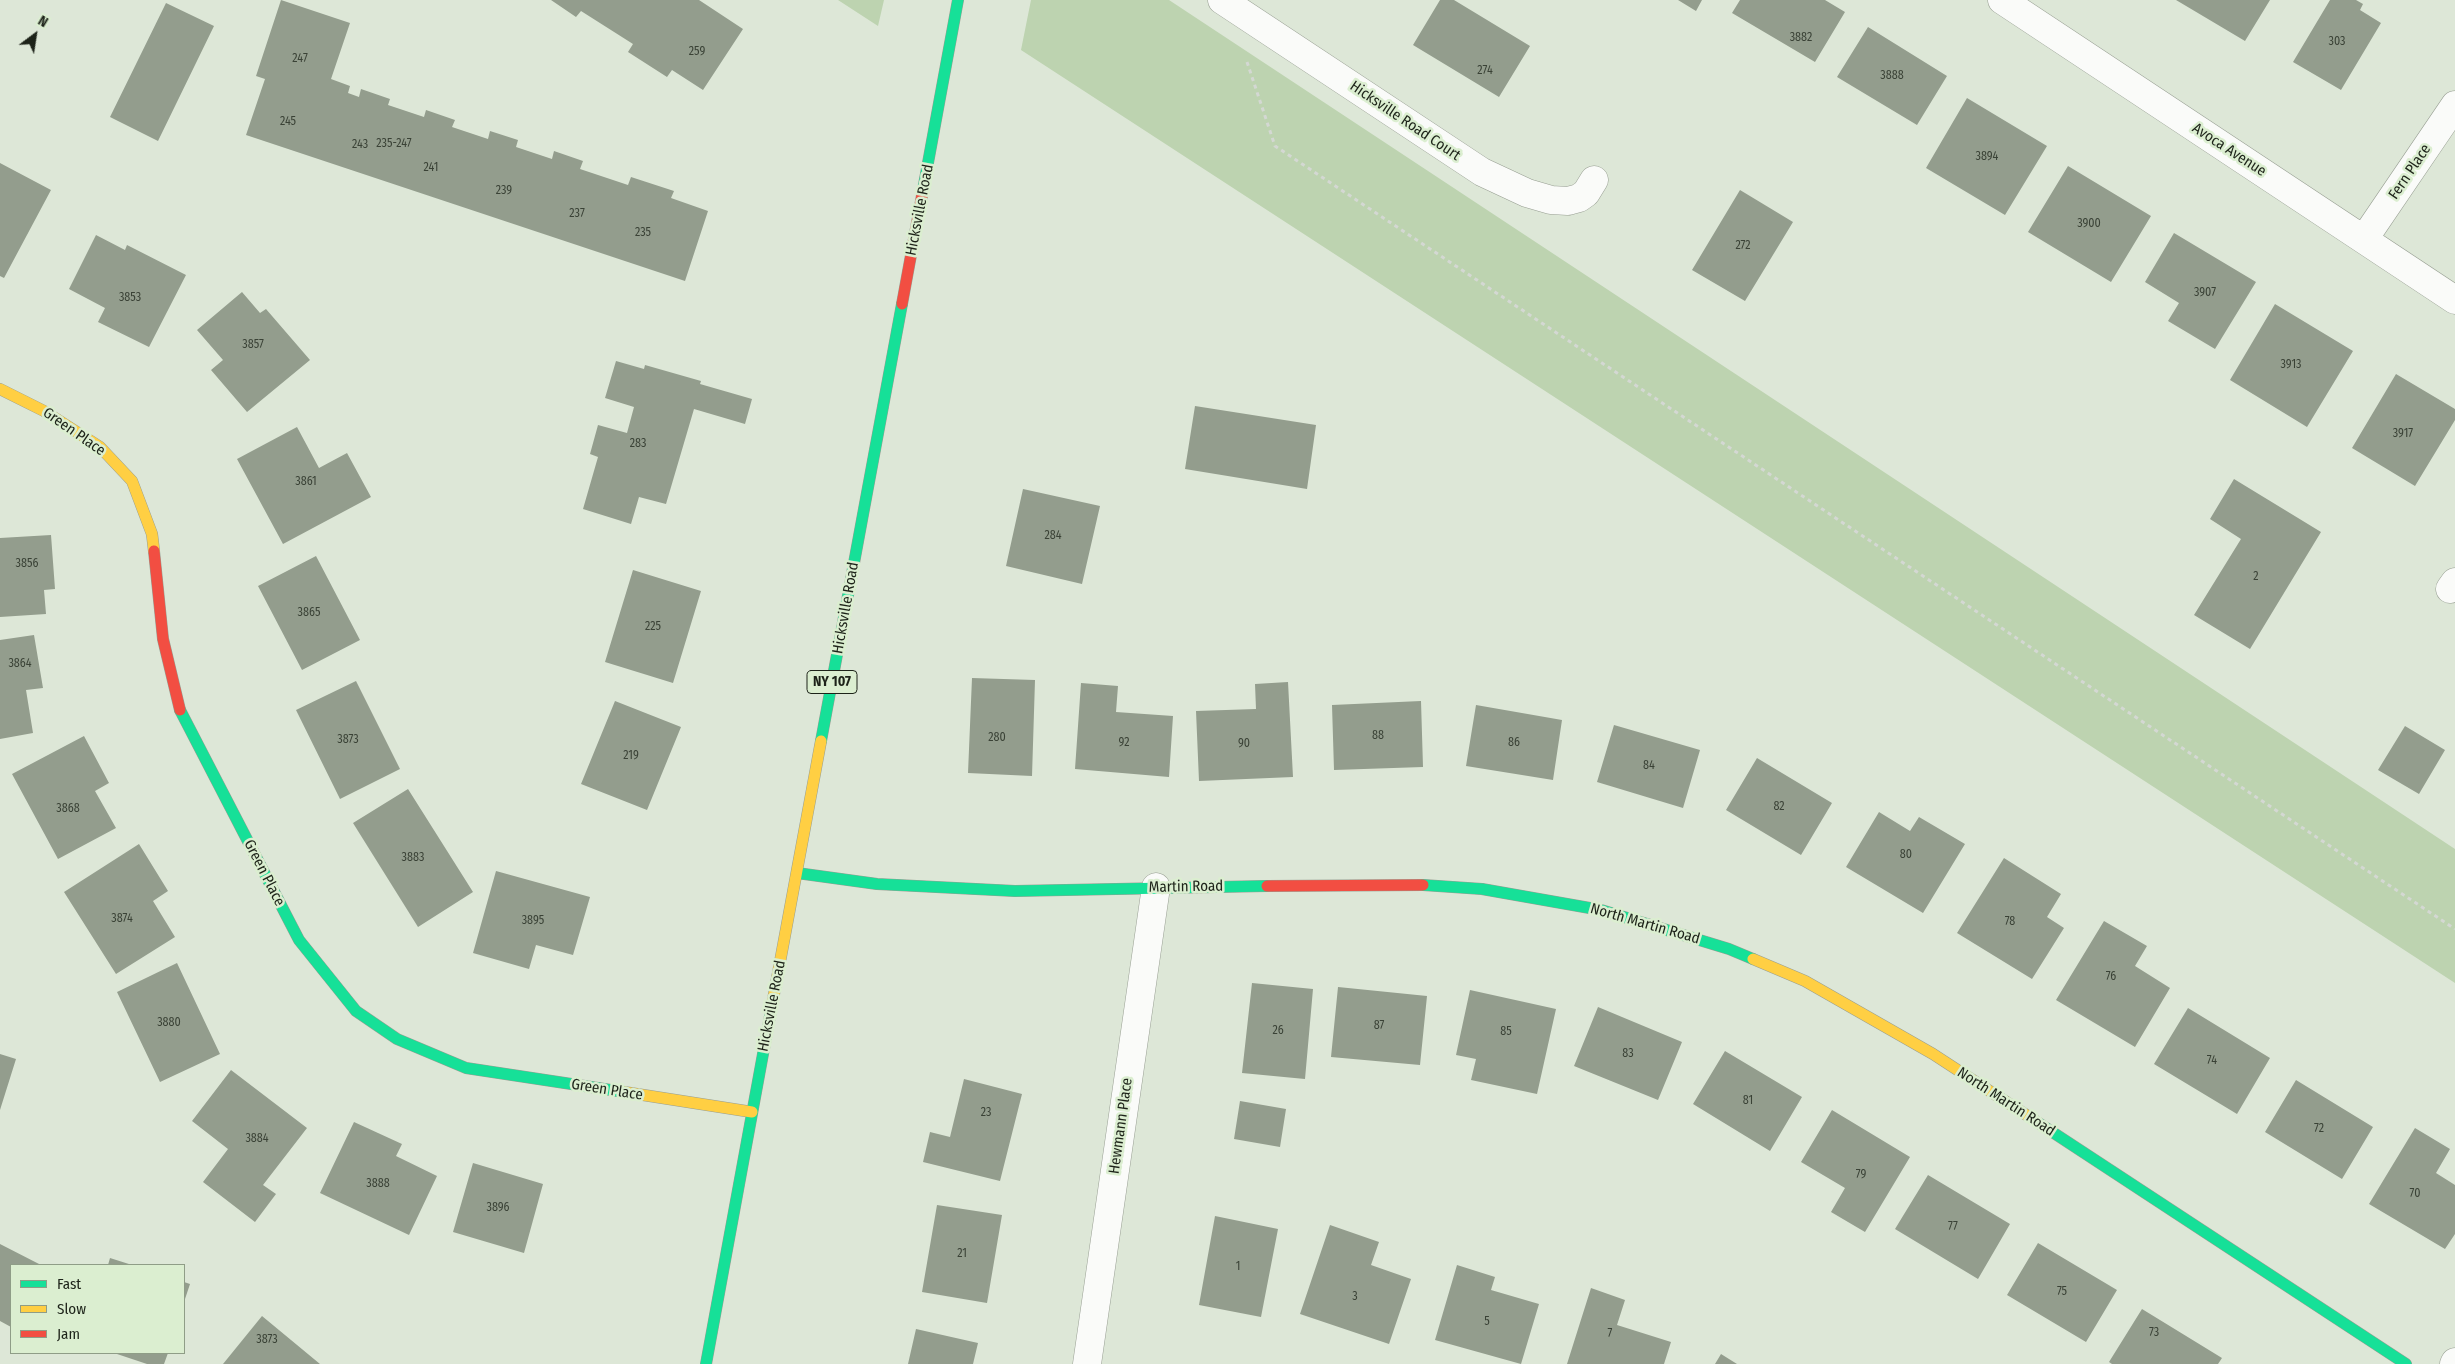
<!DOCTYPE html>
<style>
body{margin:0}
#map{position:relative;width:2455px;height:1364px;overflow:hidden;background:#dde7d7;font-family:"Fira Sans Condensed",sans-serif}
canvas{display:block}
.legend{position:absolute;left:10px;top:1264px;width:175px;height:90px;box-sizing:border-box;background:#dbeed0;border:1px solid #8f9d87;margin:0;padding:6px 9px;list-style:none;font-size:15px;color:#1d2319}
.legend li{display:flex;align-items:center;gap:10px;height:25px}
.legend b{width:25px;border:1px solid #8f9d87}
.north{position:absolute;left:10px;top:10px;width:50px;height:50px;-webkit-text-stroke:4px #dbeed0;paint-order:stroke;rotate:31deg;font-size:14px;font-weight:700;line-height:20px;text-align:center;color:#1d2319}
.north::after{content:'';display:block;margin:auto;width:18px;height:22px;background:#1d2319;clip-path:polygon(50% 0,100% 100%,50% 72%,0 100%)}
</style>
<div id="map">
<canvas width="2455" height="1364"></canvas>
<ul class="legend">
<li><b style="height:6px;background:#16e098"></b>Fast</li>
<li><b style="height:6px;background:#ffcf43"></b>Slow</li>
<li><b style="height:6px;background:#f24e42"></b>Jam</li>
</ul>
<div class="north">N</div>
</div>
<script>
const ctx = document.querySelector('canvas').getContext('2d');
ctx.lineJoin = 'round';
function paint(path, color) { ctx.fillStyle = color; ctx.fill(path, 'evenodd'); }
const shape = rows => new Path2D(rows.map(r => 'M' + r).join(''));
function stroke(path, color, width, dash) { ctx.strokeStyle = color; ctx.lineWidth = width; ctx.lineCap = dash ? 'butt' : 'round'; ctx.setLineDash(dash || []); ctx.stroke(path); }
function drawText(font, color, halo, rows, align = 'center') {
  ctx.font = font + ' "Fira Sans Condensed",sans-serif'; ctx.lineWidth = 5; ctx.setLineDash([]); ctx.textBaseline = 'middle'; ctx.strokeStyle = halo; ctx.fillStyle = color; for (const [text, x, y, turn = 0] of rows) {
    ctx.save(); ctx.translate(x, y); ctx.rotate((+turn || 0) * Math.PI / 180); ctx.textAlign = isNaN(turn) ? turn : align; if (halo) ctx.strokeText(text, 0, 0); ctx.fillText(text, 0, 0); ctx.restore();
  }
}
paint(shape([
 [838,0,884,0,878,26],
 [1031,0,1169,0,2455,849,2455,983,1021,50]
]), '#bdd3b0');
paint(shape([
 [281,0,350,23,331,79,350,86,348,93,359,97,361,89,390,99,388,105,424,117,426,110,455,120,452,127,488,139,490,131,518,140,516,147,552,159,554,151,583,161,580,169,628,185,631,177,674,191,671,198,708,211,685,281,246,135,265,79,256,76],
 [551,0,699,0,743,29,703,90,672,70,667,77,628,52,633,44,581,11,576,17],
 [1440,0,1454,0,1530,46,1499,97,1413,45],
 [1678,0,1702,0,1696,11],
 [1740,0,1825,0,1845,12,1815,62,1732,13],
 [2176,0,2270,0,2245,41],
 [2330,0,2356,0,2363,4,2360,10,2381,23,2341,90,2293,62],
 [166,3,214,26,158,141,110,117],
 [1868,27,1947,76,1917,125,1837,77],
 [1967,98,2047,146,2005,215,1926,168],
 [0,163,51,190,4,278,0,276],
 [2068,166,2151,216,2111,282,2028,232],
 [1740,190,1793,222,1745,301,1692,270],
 [2174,233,2256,282,2215,349,2168,321,2179,303,2145,282],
 [96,235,125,250,127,245,186,275,149,347,98,322,105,308,69,289],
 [242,292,260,313,266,309,310,360,247,412,211,370,223,360,197,330],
 [2275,304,2353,351,2307,427,2230,380],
 [616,361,644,369,645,365,701,381,700,384,752,399,745,424,694,409,666,504,639,497,631,524,583,509,598,457,590,454,598,425,627,433,634,407,605,398],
 [2396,374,2455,409,2455,420,2415,486,2352,448],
 [1195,406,1316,425,1307,489,1185,469],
 [297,427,319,468,347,453,371,497,283,544,237,459],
 [2234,479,2321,532,2250,649,2194,615,2241,539,2210,519],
 [1023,489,1100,506,1082,584,1006,566],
 [51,535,55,589,44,590,46,614,0,617,0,538],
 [316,556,360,640,302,670,258,586],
 [633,570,701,591,673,683,605,662],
 [34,635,43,688,26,690,33,733,0,739,0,640],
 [972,678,1035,680,1032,776,968,773],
 [356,681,400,769,340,799,296,710],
 [1288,682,1293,777,1199,781,1196,711,1256,709,1255,684],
 [1081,683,1118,686,1116,712,1173,716,1169,777,1075,769],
 [615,701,681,727,647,810,581,784],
 [1421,701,1423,767,1334,770,1332,705],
 [1476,705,1562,720,1553,780,1466,766],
 [1614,725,1700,750,1683,808,1597,782],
 [2405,726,2445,750,2419,794,2378,770],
 [84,736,109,783,95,791,116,828,58,859,12,774],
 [1757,758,1832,803,1801,855,1726,810],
 [408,789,473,892,418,927,353,823],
 [1879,812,1910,831,1919,817,1965,844,1923,913,1846,867],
 [139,844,168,891,153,901,175,937,116,974,64,892],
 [2004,858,2061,894,2047,917,2064,928,2032,979,1957,933],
 [496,871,590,897,573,955,536,945,529,969,473,953],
 [2104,921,2147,946,2135,966,2170,988,2135,1047,2056,1000],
 [177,963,220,1054,160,1082,117,992],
 [1252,983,1313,989,1305,1079,1242,1073],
 [1338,987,1427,996,1420,1065,1331,1057],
 [1470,990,1556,1009,1537,1094,1471,1080,1476,1059,1456,1055],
 [1598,1007,1682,1042,1658,1100,1574,1066],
 [2188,1008,2270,1058,2237,1114,2154,1064],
 [1725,1051,1802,1097,1770,1151,1693,1104],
 [0,1054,16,1059,0,1110],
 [231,1070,307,1128,263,1185,276,1194,255,1222,203,1182,228,1149,192,1121],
 [964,1079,1022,1094,1000,1181,923,1162,930,1132,950,1137],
 [2296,1080,2373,1127,2342,1179,2265,1132],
 [1240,1101,1286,1109,1280,1147,1234,1139],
 [1832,1110,1910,1157,1865,1232,1831,1212,1845,1188,1801,1162],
 [354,1122,402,1144,396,1156,437,1176,409,1235,320,1193],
 [2415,1128,2450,1149,2436,1173,2455,1185,2455,1234,2445,1249,2369,1204],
 [473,1163,543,1184,524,1253,453,1232],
 [1928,1175,2010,1224,1978,1279,1895,1229],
 [937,1205,1002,1215,987,1303,922,1292],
 [1215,1216,1278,1229,1261,1317,1199,1305],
 [1330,1225,1379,1242,1371,1265,1411,1279,1389,1344,1300,1314],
 [2038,1243,2117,1290,2086,1342,2007,1295],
 [0,1244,41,1265,11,1265,11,1327,0,1321],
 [110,1258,132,1265,108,1265],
 [1457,1265,1495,1277,1491,1290,1539,1304,1521,1364,1435,1340],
 [184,1282,190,1284,184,1302],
 [1591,1288,1625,1300,1617,1325,1671,1342,1664,1364,1567,1364],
 [2142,1309,2222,1358,2218,1364,2112,1364,2109,1362],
 [262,1316,320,1364,223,1364],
 [916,1329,978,1343,973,1364,908,1364],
 [114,1353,168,1353,164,1364,147,1364],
 [1721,1354,1737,1364,1715,1364]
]), '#939d8d');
const street = shape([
 [1222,0,1482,172,1527,193,1551,200,1568,201,1579,198,1586,193,1594,180],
 [2002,0,2455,300],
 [2364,239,2455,105],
 [2450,589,2455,582],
 [1087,1364,1156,887],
 [2454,1364,2455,1362]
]);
const fast = shape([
 [923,190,958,0],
 [180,710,299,940,356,1011,397,1039,466,1068,624,1092],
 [821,741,902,304],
 [797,873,877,884,1015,891,1267,886],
 [1423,885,1482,889,1601,910,1729,949,1753,959],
 [2034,1120,2406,1364],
 [706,1364,772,1005]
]);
const slow = shape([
 [0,389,44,411,100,447,132,481,152,534,154,551],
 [1753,959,1805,981,1933,1054,2034,1120],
 [772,1005,821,741],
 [624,1092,752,1112]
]);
const jam = shape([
 [902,304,923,190],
 [154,551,163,639,180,710],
 [1267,886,1423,885]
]);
stroke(street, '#979e92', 29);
stroke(fast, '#979e92', 12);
stroke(slow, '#979e92', 12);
stroke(jam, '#979e92', 12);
stroke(shape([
 [1247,62,1275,146,2455,929]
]), '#d4d8d3', 3, [4, 4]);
stroke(street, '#fafbf9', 28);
stroke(fast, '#16e098', 11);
stroke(slow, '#ffcf43', 11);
stroke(jam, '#f24e42', 11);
drawText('12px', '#3a4236', null, [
 ["3882",1801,38],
 ["303",2337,42],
 ["259",697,52],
 ["247",300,59],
 ["274",1485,71],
 ["3888",1892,76],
 ["245",288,122],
 ["235-247",394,144],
 ["243",360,145],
 ["3894",1987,157],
 ["241",431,168],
 ["239",504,191],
 ["237",577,214],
 ["3900",2089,224],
 ["235",643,233],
 ["272",1743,246],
 ["3907",2205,293],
 ["3853",130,298],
 ["3857",253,345],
 ["3913",2291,365],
 ["3917",2403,434],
 ["283",638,444],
 ["3861",306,482],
 ["284",1053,536],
 ["3856",27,564],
 ["2",2256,577],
 ["3865",309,613],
 ["225",653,627],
 ["3864",20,664],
 ["88",1378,736],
 ["280",997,738],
 ["3873",348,740],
 ["92",1124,743],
 ["86",1514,743],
 ["90",1244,744],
 ["219",631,756],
 ["84",1649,766],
 ["82",1779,807],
 ["3868",68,809],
 ["80",1906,855],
 ["3883",413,858],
 ["3874",122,919],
 ["3895",533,921],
 ["78",2010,922],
 ["76",2111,977],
 ["3880",169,1023],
 ["87",1379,1026],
 ["26",1278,1031],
 ["85",1506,1032],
 ["83",1628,1054],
 ["74",2212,1061],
 ["81",1748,1101],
 ["23",986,1113],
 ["72",2319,1129],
 ["3884",257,1139],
 ["79",1861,1175],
 ["3888",378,1184],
 ["70",2415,1194],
 ["3896",498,1208],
 ["77",1953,1227],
 ["21",962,1254],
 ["1",1238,1267],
 ["75",2062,1292],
 ["3",1355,1297],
 ["5",1487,1322],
 ["73",2154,1333],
 ["7",1610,1334],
 ["3873",267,1340]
]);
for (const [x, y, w] of [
 [832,682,50]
]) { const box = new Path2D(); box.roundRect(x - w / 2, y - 11.5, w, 23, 4); ctx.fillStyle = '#dbeed0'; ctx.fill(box); stroke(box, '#1d2319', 1); }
drawText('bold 14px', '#1d2319', null, [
 ["NY 107",832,682]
]);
drawText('15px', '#1d2319', '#dbeed0', [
 ["Hicksville Road Court",1405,121,34],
 ["Avoca Avenue",2229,150,33],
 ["Fern Place",2410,172,-56],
 ["Hicksville Road",920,210,-79],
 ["Green Place",74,432,35],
 ["Hicksville Road",846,608,-80],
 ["Green Place",264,873,63],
 ["Martin Road",1186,887,-1],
 ["North Martin Road",1645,924,16],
 ["Hicksville Road",772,1006,-79],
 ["Green Place",607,1090,9],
 ["North Martin Road",2006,1102,33],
 ["Hewmann Place",1121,1126,-82]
]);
</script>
